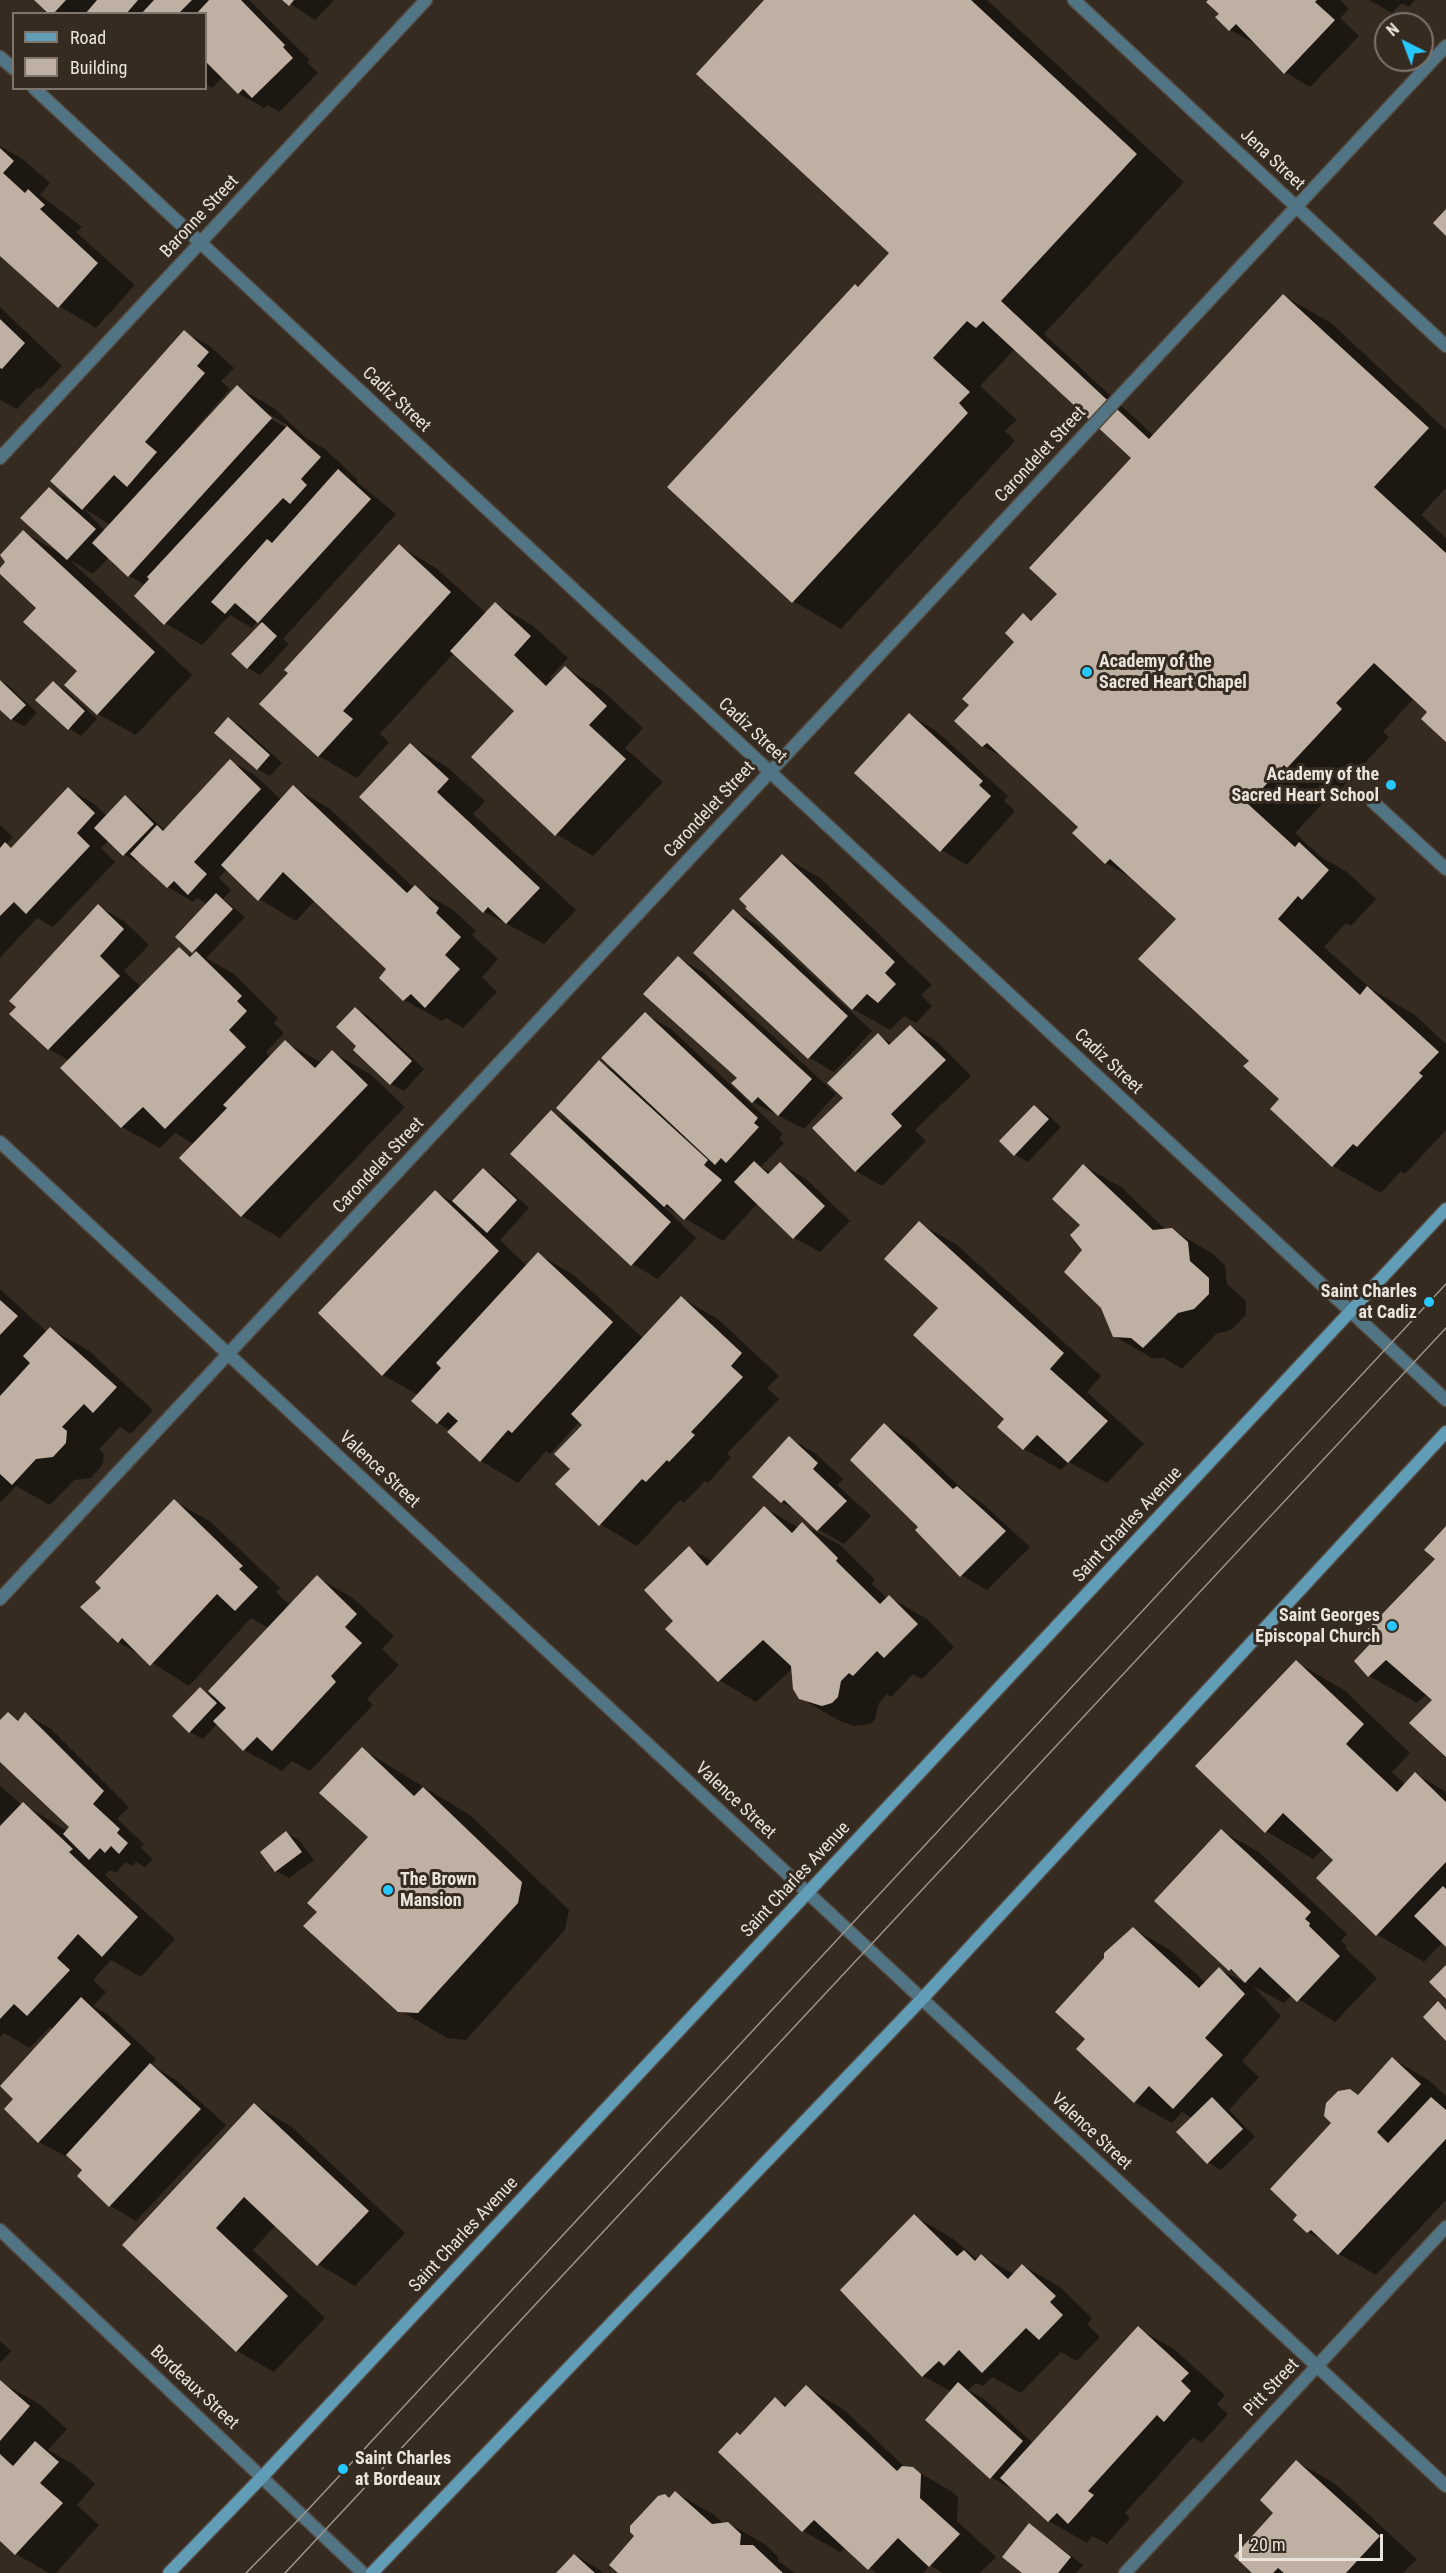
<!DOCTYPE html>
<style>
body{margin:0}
#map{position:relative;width:1446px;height:2573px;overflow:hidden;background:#362b21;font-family:"Roboto Condensed",sans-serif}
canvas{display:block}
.legend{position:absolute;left:12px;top:12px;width:195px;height:78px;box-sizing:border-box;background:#362b21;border:2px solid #7e756c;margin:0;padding:8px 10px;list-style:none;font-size:18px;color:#ebe4dd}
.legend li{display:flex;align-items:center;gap:12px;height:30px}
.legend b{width:30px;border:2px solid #7e756c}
.north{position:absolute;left:1374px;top:12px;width:60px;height:60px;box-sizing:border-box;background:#362b21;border:2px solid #7e756c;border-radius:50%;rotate:318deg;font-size:16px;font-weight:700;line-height:24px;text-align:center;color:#ebe4dd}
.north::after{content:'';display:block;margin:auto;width:21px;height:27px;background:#27c8ff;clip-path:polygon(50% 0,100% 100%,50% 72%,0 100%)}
.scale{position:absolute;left:1239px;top:2534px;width:144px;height:27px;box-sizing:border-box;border:3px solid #ebe4dd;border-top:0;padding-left:8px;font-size:18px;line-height:21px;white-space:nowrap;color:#ebe4dd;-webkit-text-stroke:4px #362b21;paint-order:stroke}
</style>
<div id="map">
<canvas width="1446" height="2573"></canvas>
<ul class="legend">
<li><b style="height:8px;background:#629db7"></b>Road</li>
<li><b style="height:16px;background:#beb0a3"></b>Building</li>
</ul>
<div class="north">N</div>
<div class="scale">20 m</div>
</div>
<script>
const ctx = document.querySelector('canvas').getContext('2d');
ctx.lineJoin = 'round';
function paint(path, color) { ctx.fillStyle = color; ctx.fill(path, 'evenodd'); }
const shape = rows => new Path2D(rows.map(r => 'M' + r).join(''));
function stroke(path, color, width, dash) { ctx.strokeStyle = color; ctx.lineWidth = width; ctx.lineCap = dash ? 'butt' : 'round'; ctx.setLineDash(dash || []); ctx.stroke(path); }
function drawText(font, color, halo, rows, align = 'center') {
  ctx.font = font + ' "Roboto Condensed",sans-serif'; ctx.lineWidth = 6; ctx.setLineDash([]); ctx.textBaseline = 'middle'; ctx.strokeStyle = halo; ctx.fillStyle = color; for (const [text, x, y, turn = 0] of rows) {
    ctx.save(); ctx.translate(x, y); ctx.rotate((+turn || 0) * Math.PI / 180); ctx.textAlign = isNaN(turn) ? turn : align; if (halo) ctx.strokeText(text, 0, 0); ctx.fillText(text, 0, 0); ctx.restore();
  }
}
paint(shape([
 [36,0,249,0,310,60,307,62,318,73,279,112,267,105,264,108,238,93,223,77,212,88,206,84,206,14,51,14],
 [285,0,334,0,315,20],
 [766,0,987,0,1184,182,1044,334,1154,436,1284,296,1331,323,1446,430,1446,488,1421,515,1446,538,1446,740,1430,712,1414,698,1383,732,1389,737,1335,795,1332,793,1295,833,1321,857,1347,872,1376,899,1351,926,1346,923,1324,947,1371,989,1415,1015,1446,1044,1446,1130,1405,1174,1401,1171,1381,1193,1333,1166,1272,1109,1281,1099,1251,1061,1178,919,1134,879,1106,863,1080,827,1008,760,983,746,971,705,1016,642,1024,615,1034,621,1059,593,1133,458,1015,349,980,386,1017,420,1005,431,1015,441,841,629,793,601,860,288,891,253],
 [1211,0,1340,0,1349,9,1340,18,1359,36,1310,87,1285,72,1256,44,1230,30,1217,17,1221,14],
 [1369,0,1415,0,1409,7,1402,3,1392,13],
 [0,146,24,160,50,183,40,195,82,227,76,232,135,285,96,328,59,306,0,254],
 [0,307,62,366,40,389,37,388,17,409,0,400],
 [184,332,210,346,234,368,221,381,230,389,194,430,196,431,237,387,274,408,306,438,325,449,358,480,356,481,396,514,283,639,289,644,260,675,248,668,262,624,257,621,252,628,230,615,202,645,165,623,145,585,129,576,109,557,93,574,70,560,192,675,136,735,98,714,66,685,79,671,38,607,0,570,7,562,23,532,58,552,50,489,75,503],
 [267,413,289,426,287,428,265,416],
 [83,508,111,525,105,531],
 [399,546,436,568,486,613,495,604,532,625,568,658,550,677,553,681,565,668,602,690,643,728,625,748,663,782,593,856,556,834,516,711,454,653,380,734,389,742,357,778,319,756,261,704],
 [0,680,8,685,37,713,24,726,11,719,0,708],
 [53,683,65,690,97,719,81,736,69,728],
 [909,715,935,730,1008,796,1004,801,1015,811,967,865,941,850],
 [228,719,241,726,282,763,270,776,257,769],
 [410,745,447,767,485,801,473,814,576,910,544,944,483,911],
 [230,761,255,775,281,800,293,787,330,809,414,888,452,909,476,931,472,935,498,959,482,977,497,992,463,1028,446,1018,442,1021,404,1000,381,978,388,969,315,900,296,921,259,899,227,869,219,878,231,890,223,899,245,917,206,958,234,974,278,1018,274,1023,284,1033,266,1052,271,1057,285,1042,322,1063,332,1052,370,1074,405,1107,280,1238,242,1216,181,1158,194,1144,175,1133,160,1148,122,1127,70,1061,49,1049,11,1014,98,906,124,921,149,945,124,971,142,988,180,949,193,957,196,953,193,952,207,904,197,898,193,902,168,887,139,860,137,862,124,854,109,840,101,848,115,862,53,927,37,918,0,958,0,825,13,837,6,844,13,848,69,789,94,804,107,816,126,797,138,805,165,831],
 [782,856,820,878,932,985,921,995,932,1006,916,1023,904,1016,890,1030,853,1009],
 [733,911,759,926,872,1031,834,1072,808,1057],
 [679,958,704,973,836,1094,804,1129,753,1102],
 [355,1009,368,1016,424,1069,404,1091,391,1084,355,1050,358,1045],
 [645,1014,671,1029,783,1134,779,1138,784,1143,761,1167,771,1173,780,1164,806,1179,850,1221,820,1252,794,1238,758,1203,723,1241,661,1204,696,1238,658,1279,632,1264,551,1112,578,1128,599,1062,615,1071],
 [910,1026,936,1041,971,1076,915,1130,926,1141,882,1186,856,1171,845,1098,878,1035,892,1044],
 [1034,1107,1047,1114,1061,1127,1028,1162,1015,1155,1001,1141],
 [1084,1166,1121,1187,1166,1230,1172,1230,1210,1252,1225,1265,1227,1284,1246,1301,1246,1315,1231,1330,1216,1334,1182,1369,1164,1358,1152,1358,1114,1336,1084,1250,1082,1225],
 [483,1170,495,1177,529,1208,500,1240,527,1266,538,1254,575,1276,644,1339,682,1298,719,1320,779,1376,767,1388,779,1399,727,1454,731,1457,708,1483,705,1481,684,1503,680,1500,637,1546,600,1524,572,1469,584,1424,580,1421,550,1454,546,1451,518,1483,481,1461,450,1432,451,1431,438,1423,413,1400,418,1395,383,1375,435,1192,453,1202],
 [919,1223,957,1245,1101,1376,1087,1392,1144,1444,1107,1483,1069,1462,1061,1470,1024,1449,941,1308],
 [0,1289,47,1332,50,1329,88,1350,153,1410,131,1434,120,1427,99,1449,104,1454,103,1464,91,1478,74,1480,50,1505,16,1486,0,1503],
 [884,1425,910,1440,965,1492,982,1503,1030,1547,987,1590,961,1575,920,1527],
 [789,1438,815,1453,843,1479,837,1485,871,1516,844,1544,818,1529,801,1513,782,1502],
 [174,1501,211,1522,280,1588,276,1592,290,1605,317,1577,354,1599,394,1636,382,1649,399,1665,367,1699,373,1705,310,1771,292,1761,282,1771,244,1750,218,1723,203,1739,190,1732,200,1689,216,1698,268,1628,251,1618,189,1686,119,1642,103,1588],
 [765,1508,799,1528,802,1524,840,1545,875,1580,872,1584,888,1599,889,1597,927,1619,954,1647,922,1679,913,1674,891,1697,887,1694,879,1703,875,1719,870,1724,854,1726,838,1720,800,1698,792,1669,756,1702,719,1680,675,1621,689,1548,714,1562],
 [1446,1528,1446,1755,1434,1700,1427,1694,1417,1703,1369,1676,1371,1645,1437,1559],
 [1296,1662,1344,1690,1410,1753,1392,1772,1406,1785,1416,1774,1446,1792,1446,1945,1443,1942,1424,1962,1376,1934,1335,1860,1323,1849,1313,1859,1266,1831],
 [8,1714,20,1721,26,1714,51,1729,129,1807,117,1819,144,1844,141,1848,153,1859,145,1867,136,1862,132,1866,125,1862,116,1873,110,1870,105,1875,175,1939,141,1977,111,1960,93,1980,106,1992,93,2006,107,2014,156,2059,151,2065,176,2080,226,2125,136,2221,110,2206,84,2170,67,2154,65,2156,39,2142,15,2099,54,2029,50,2027,30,2048,4,2033,0,2037,0,1786,22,1805,23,1804,67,1831,71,1827,0,1760,0,1722],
 [362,1749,471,1816,569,1910,565,1930,466,2040,447,2038,399,2010,320,1912,370,1837],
 [1221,1831,1259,1852,1347,1934,1341,1941,1347,1946,1345,1948,1377,1978,1335,2022,1292,1995,1284,2003,1253,1986,1281,2016,1242,2061,1259,2077,1229,2110,1255,2137,1221,2170,1208,2162,1192,2118,1182,2112,1172,2123,1134,2102,1087,2039,1133,1929,1170,1950,1206,1983,1219,1969,1250,1985,1230,1970],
 [286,1833,299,1840,314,1860,289,1878,276,1871],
 [1393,2059,1430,2081,1446,2096,1446,2200,1376,2275,1339,2254,1327,2243,1308,2232,1300,2215,1333,2123],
 [255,2105,292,2127,405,2233,355,2286,318,2264,276,2225,253,2250,325,2318,274,2372,237,2351,124,2245],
 [914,2216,952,2238,978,2260,982,2256,1014,2274,1022,2265,1060,2287,1092,2318,1087,2324,1100,2337,1077,2361,1061,2352,1021,2393,992,2377,983,2386,976,2383,968,2390,984,2399,1033,2443,1138,2328,1175,2350,1225,2395,1217,2404,1228,2414,1202,2443,1193,2437,1125,2513,1130,2518,1107,2544,1092,2536,1087,2543,1049,2521,1017,2492,991,2477,952,2392,923,2376,842,2290],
 [0,2341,11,2351,0,2363],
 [0,2382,38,2403,67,2429,48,2450,73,2464,95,2484,77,2505,99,2525,56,2573,49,2573,16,2554,0,2539],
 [806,2387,843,2409,906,2468,913,2469,951,2491,958,2497,957,2521,996,2557,980,2573,943,2573,930,2565,923,2573,876,2573,846,2547,840,2552,803,2531,741,2436,776,2399,788,2406],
 [1297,2462,1334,2483,1417,2559,1403,2573,1255,2573],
 [676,2493,713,2514,724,2524,728,2523,766,2545,778,2557,778,2561,795,2573,620,2573],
 [1030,2525,1083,2565,1076,2573,1024,2573],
 [575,2555,600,2570,603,2573,558,2573]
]), '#0007');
paint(shape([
 [34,0,66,0,53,14,49,14],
 [97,0,138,0,126,14,85,14],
 [154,0,192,0,178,14,141,14],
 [209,0,241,0,285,45,283,47,293,58,252,98,243,89,238,94,206,62,206,14,196,14],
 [282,0,294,0,289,6],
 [764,0,971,0,1137,154,1001,301,1149,439,1283,294,1429,428,1374,487,1446,553,1446,742,1421,719,1427,712,1374,663,1336,703,1342,709,1287,768,1284,765,1248,804,1295,847,1299,842,1329,870,1302,900,1298,896,1278,919,1360,995,1367,986,1439,1052,1419,1073,1423,1076,1357,1147,1353,1144,1332,1167,1270,1109,1279,1099,1243,1066,1249,1061,1138,959,1176,919,1110,859,1105,864,1072,833,1078,827,987,743,982,747,954,721,969,705,962,699,1014,642,1005,633,1023,613,1031,621,1057,594,1029,568,1131,458,983,321,976,328,967,321,933,358,970,392,959,403,968,413,792,603,667,487,855,284,858,287,889,253,696,74],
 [1208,0,1317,0,1315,2,1335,20,1284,74,1236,24,1229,31,1215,17,1219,14,1206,2],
 [0,148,14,161,3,173,25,193,28,189,45,205,40,209,98,263,58,308,0,256],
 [1446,209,1446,236,1433,223],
 [0,319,25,343,2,369,0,368],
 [184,330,209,352,197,366,205,373,145,442,157,452,127,487,114,475,82,510,50,481],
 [237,385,272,418,128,577,92,543],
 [287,426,321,457,301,479,307,485,290,504,283,498,164,625,134,596,149,579,147,577],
 [338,469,371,499,258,623,235,603,225,614,211,602,267,539,272,543],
 [49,487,96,529,67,560,20,518],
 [23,530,155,652,97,715,64,685,77,671,23,622,36,608,0,574,0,568,5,562,0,555],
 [399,544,451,592,343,711,353,719,318,757,259,704,288,673,284,670],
 [495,602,531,636,514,655,546,686,565,666,607,706,589,725,626,759,555,836,471,757,514,711,450,651],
 [262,622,277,636,247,669,231,654],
 [0,680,26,705,11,720,0,710],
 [53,681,85,711,68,730,35,700],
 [909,713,983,781,979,785,991,796,940,852,854,773],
 [228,717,270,755,257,770,214,733],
 [410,743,449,779,437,792,540,888,506,924,488,907,483,913,359,797],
 [230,759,261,789,194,862,207,874,188,895,174,881,167,888,130,854,157,825,163,831],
 [293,785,407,893,415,885,439,908,436,913,461,937,445,955,460,969,425,1008,411,994,403,1001,379,978,386,969,283,872,258,901,221,865],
 [68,787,95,813,77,833,90,846,26,914,14,902,0,916,0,848,5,842,11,848],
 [125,795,154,824,123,856,94,828],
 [782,854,895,962,885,973,896,984,878,1003,867,994,852,1010,745,908,747,907,739,899],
 [216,893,233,909,192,953,175,937],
 [98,904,124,929,100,956,120,976,48,1050,9,1014,16,1007,9,1001],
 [733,909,848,1016,808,1059,693,953],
 [179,947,190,957,196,951,242,996,237,1001,247,1011,229,1030,246,1047,165,1129,143,1107,121,1128,60,1068],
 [678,956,812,1079,778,1116,758,1097,752,1103,731,1083,737,1078,643,994],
 [355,1007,412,1061,390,1085,353,1050,356,1046,336,1027],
 [645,1012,758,1118,754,1123,759,1127,726,1163,721,1158,715,1165,601,1058],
 [910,1025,946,1060,891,1114,902,1126,855,1172,812,1128,843,1098,827,1083,878,1033,889,1045],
 [285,1040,315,1068,332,1050,368,1085,241,1217,179,1158,227,1108,223,1105],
 [599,1060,708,1160,704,1165,722,1180,684,1220,667,1204,664,1207,556,1108],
 [1034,1105,1049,1119,1014,1156,999,1141],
 [551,1110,671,1222,631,1266,510,1154],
 [754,1161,768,1174,780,1162,825,1206,793,1239,734,1182],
 [1083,1164,1153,1230,1172,1228,1188,1242,1190,1261,1209,1278,1209,1294,1194,1309,1178,1313,1143,1348,1131,1338,1113,1337,1101,1308,1064,1272,1082,1250,1070,1235,1080,1225,1052,1199],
 [483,1168,517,1200,487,1233,452,1201],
 [435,1190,499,1251,382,1376,318,1313],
 [919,1221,1064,1353,1050,1369,1108,1421,1068,1463,1037,1435,1023,1450,997,1427,1004,1419,913,1335,938,1308,884,1259],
 [538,1252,613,1322,512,1433,508,1430,480,1462,447,1432,458,1421,448,1412,437,1424,411,1401,441,1368,436,1363],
 [681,1296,742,1353,731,1366,743,1377,691,1432,695,1435,669,1462,667,1460,646,1482,642,1479,599,1526,555,1484,570,1469,554,1454,582,1425,571,1414],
 [0,1300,18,1316,0,1335],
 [50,1327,117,1387,93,1413,84,1404,62,1427,67,1431,66,1443,53,1457,36,1459,12,1485,0,1474,0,1396,30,1363,23,1356],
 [884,1423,953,1489,957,1486,1006,1531,960,1577,915,1530,918,1527,850,1460],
 [789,1436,818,1463,813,1469,847,1501,817,1531,784,1500,781,1503,752,1477],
 [174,1499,243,1566,239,1569,258,1587,235,1611,217,1594,150,1666,122,1638,118,1643,80,1607,101,1588,95,1582],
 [764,1506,792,1533,802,1522,838,1558,836,1561,880,1604,889,1595,918,1624,884,1658,877,1651,853,1676,849,1673,841,1681,838,1697,832,1703,822,1706,799,1699,793,1689,791,1666,763,1640,718,1682,665,1629,673,1621,644,1590,689,1546,707,1566],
 [1446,1526,1446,1757,1409,1723,1432,1700,1386,1660,1368,1677,1354,1661,1369,1645,1361,1636,1435,1559,1424,1550],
 [317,1575,357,1614,345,1627,362,1643,331,1676,336,1682,272,1751,257,1737,243,1751,213,1721,226,1708,208,1691],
 [1296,1660,1364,1724,1346,1744,1397,1792,1415,1772,1446,1802,1446,1862,1376,1936,1316,1878,1333,1860,1283,1813,1265,1833,1195,1766],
 [200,1687,217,1703,189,1733,172,1716],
 [8,1712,18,1721,25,1712,104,1791,93,1804,120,1829,117,1833,128,1843,119,1854,111,1846,105,1853,100,1848,89,1860,63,1834,69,1827,0,1762,0,1720],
 [362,1747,414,1796,423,1787,522,1882,518,1903,418,2013,398,2012,303,1926,317,1912,307,1903,368,1837,319,1793],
 [23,1802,73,1849,69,1852,138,1917,102,1957,78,1934,57,1958,70,1970,27,2016,14,2004,0,2019,0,1826],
 [1221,1829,1311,1912,1305,1919,1310,1923,1309,1926,1340,1956,1297,2002,1260,1967,1245,1983,1231,1969,1229,1971,1154,1901],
 [286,1831,302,1852,275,1872,260,1852],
 [1443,1886,1446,1889,1446,1947,1414,1916],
 [1133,1927,1199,1988,1219,1967,1245,1994,1205,2038,1223,2055,1173,2109,1149,2086,1134,2103,1076,2049,1085,2039,1055,2012,1104,1958,1104,1953],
 [1446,1965,1446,1999,1429,1982],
 [81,1997,131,2044,38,2143,4,2109,13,2099,0,2086],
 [1438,2001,1446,2010,1446,2041,1423,2017],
 [1392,2057,1421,2084,1377,2132,1388,2143,1431,2097,1446,2110,1446,2139,1338,2255,1311,2230,1307,2233,1293,2220,1297,2215,1270,2189,1331,2123,1324,2116,1326,2103,1338,2091,1350,2089,1358,2095],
 [150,2063,201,2109,109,2207,77,2176,82,2170,66,2155],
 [1212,2097,1243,2129,1207,2164,1176,2132],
 [254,2103,369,2211,317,2266,244,2197,216,2228,288,2296,236,2352,122,2245],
 [914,2214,957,2256,964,2250,975,2261,981,2254,1008,2279,1022,2264,1056,2296,1050,2302,1063,2315,1039,2340,1026,2328,982,2373,959,2350,944,2366,939,2361,922,2377,840,2290],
 [1138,2326,1189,2373,1181,2381,1191,2391,1164,2422,1157,2415,1088,2491,1094,2495,1068,2524,1057,2513,1048,2522,1000,2478],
 [0,2380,30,2406,0,2441],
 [958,2382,1023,2441,990,2479,925,2420],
 [806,2385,897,2471,902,2466,913,2467,921,2474,920,2498,960,2534,929,2567,898,2538,868,2570,814,2520,802,2532,718,2452,737,2432,740,2435,775,2397,785,2407],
 [35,2441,59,2462,40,2483,63,2503,15,2555,0,2541,0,2454,13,2466],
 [1296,2460,1380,2536,1346,2573,1284,2573,1278,2568,1273,2573,1252,2573,1234,2556,1273,2513,1260,2500],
 [675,2491,712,2524,728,2522,741,2534,740,2545,753,2545,783,2573,618,2573,609,2565,634,2536,630,2532,630,2526,658,2496,665,2494,669,2498],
 [1029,2523,1071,2557,1058,2573,1022,2573,1002,2557],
 [574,2554,595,2573,556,2573]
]), '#beb0a3');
const lane = shape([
 [1373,802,1446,869]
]);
const street = shape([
 [1074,0,1446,346],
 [0,57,14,69],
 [34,88,1446,1400],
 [0,458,426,0],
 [0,1142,1446,2486],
 [0,1599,1446,46],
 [0,2230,363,2573],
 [1125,2573,1446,2227]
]);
const secondary = shape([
 [169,2573,263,2476,1446,1209],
 [372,2573,922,1999,1446,1432]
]);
stroke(lane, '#53493f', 15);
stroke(street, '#53493f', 15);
stroke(secondary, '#53493f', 15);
stroke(lane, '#517585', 12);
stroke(street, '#517585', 12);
stroke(secondary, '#629db7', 12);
stroke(shape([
 [246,2573,303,2515,1446,1284],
 [285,2573,1446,1328]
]), '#9e958d', 1.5);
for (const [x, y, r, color] of [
 [1087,672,6,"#27c8ff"],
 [1391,785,6,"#27c8ff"],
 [1429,1302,6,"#27c8ff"],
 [1392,1626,6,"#27c8ff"],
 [388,1890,6,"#27c8ff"],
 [343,2469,6,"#27c8ff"]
]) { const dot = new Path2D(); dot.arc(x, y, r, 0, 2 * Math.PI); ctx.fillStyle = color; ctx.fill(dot); stroke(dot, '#362b21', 2); }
drawText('18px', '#ebe4dd', '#362b21', [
 ["Jena Street",1272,160,43],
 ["Baronne Street",200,217,-47],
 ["Cadiz Street",396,400,43],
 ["Carondelet Street",1041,455,-47],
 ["Cadiz Street",752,731,43],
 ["Carondelet Street",710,810,-47],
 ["Cadiz Street",1108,1062,43],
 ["Carondelet Street",379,1166,-47],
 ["Valence Street",379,1470,43],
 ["Saint Charles Avenue",1128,1525,-47],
 ["Valence Street",735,1801,43],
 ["Saint Charles Avenue",796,1880,-47],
 ["Valence Street",1091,2132,43],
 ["Saint Charles Avenue",464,2235,-47],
 ["Bordeaux Street",194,2388,43],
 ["Pitt Street",1272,2388,-47]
]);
drawText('bold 18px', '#ebe4dd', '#362b21', [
 ["Academy of the",1099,662],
 ["Sacred Heart Chapel",1099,683],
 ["Academy of the",1379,775,"right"],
 ["Sacred Heart School",1379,796,"right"],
 ["Saint Charles",1417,1292,"right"],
 ["at Cadiz",1417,1313,"right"],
 ["Saint Georges",1380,1616,"right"],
 ["Episcopal Church",1380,1637,"right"],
 ["The Brown",400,1880],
 ["Mansion",400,1901],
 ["Saint Charles",355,2459],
 ["at Bordeaux",355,2480]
], 'left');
</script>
